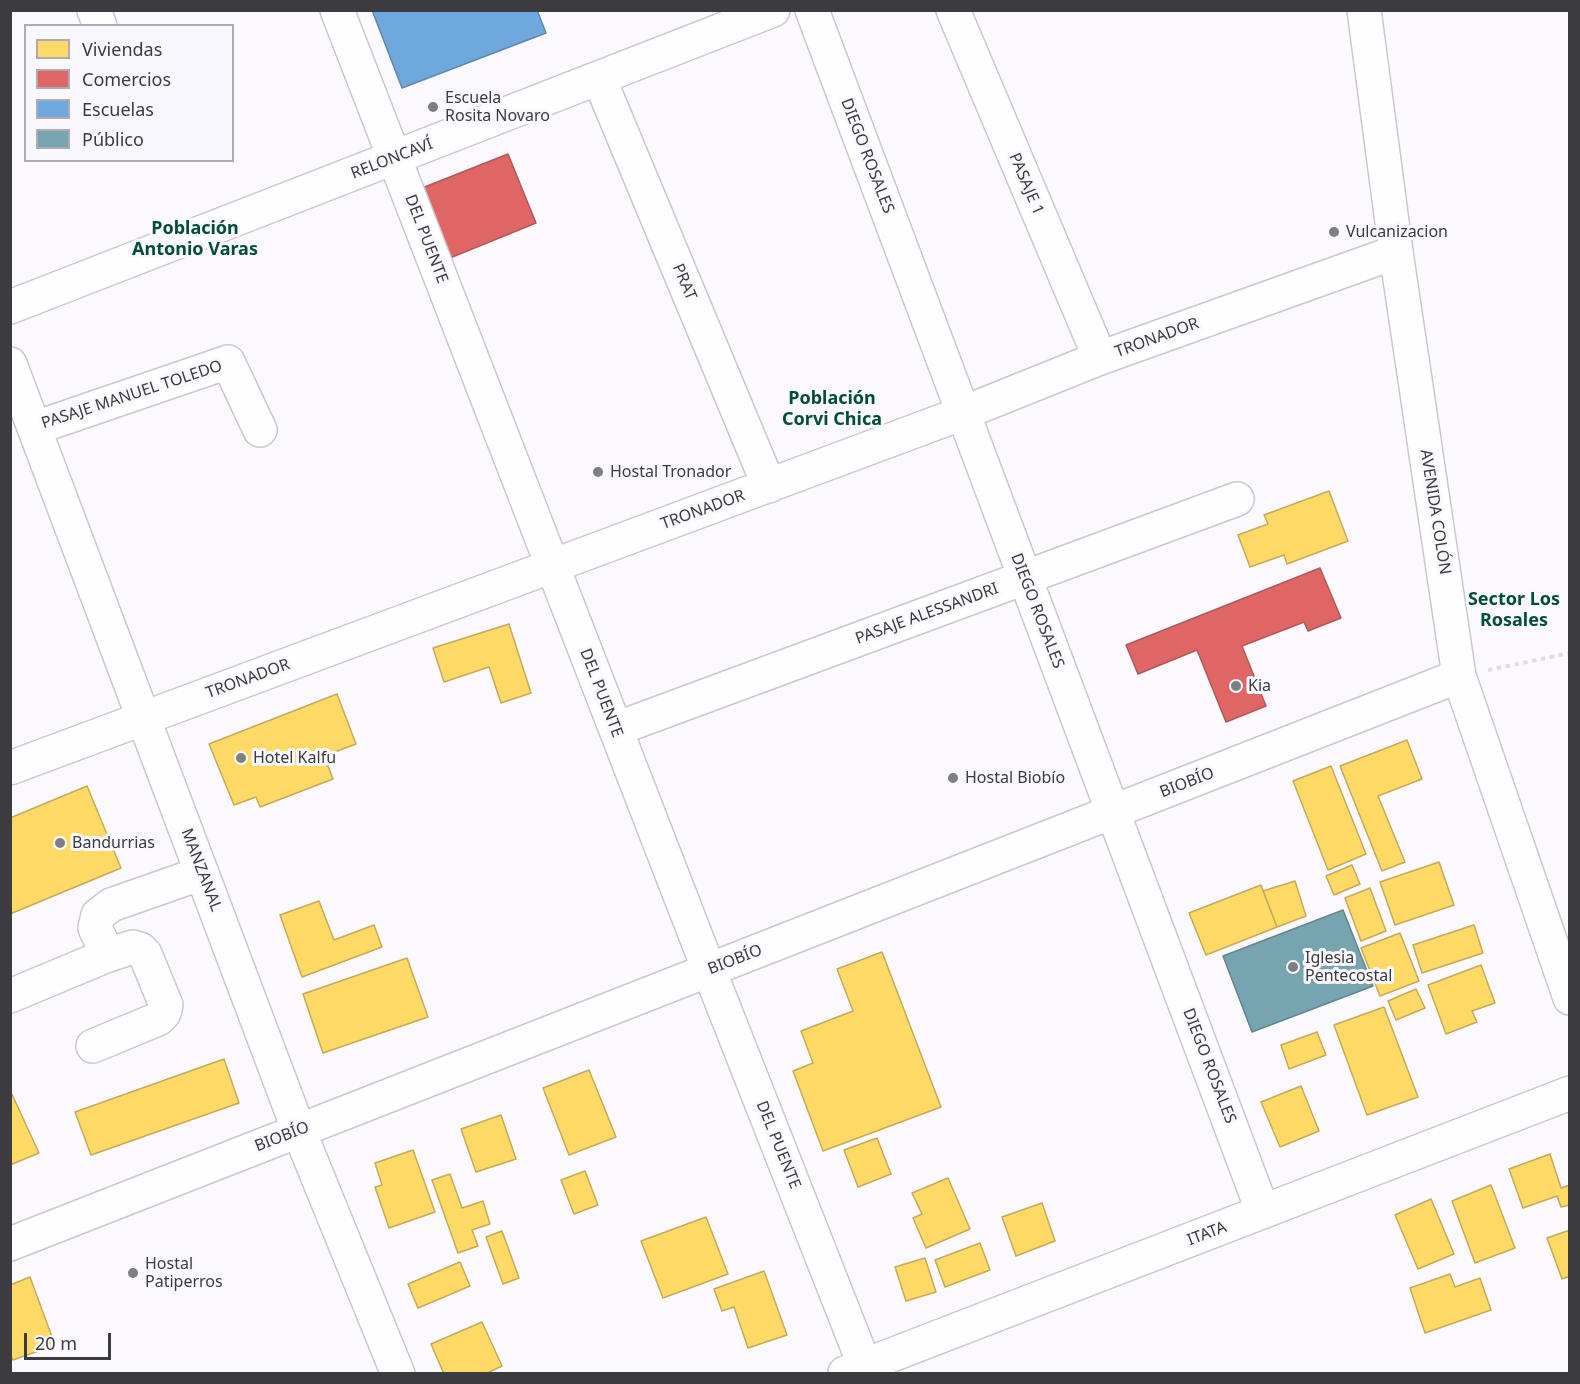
<!DOCTYPE html>
<meta charset="utf-8">
<style>
body{margin:0}
#map{position:relative;width:1580px;height:1384px;overflow:hidden;background:#fbf9fe;font-family:"Noto Sans",sans-serif}
canvas{display:block}
.frame{position:absolute;inset:0;border:12px solid #3c3b3f;pointer-events:none}
.legend{position:absolute;left:24px;top:24px;width:210px;height:138px;box-sizing:border-box;background:#faf8ff;border:2px solid #aeacb2;margin:0;padding:8px 10px;list-style:none;font-size:18px;color:#3c3b3f}
.legend li{display:flex;align-items:center;gap:12px;height:30px}
.legend b{width:30px;border:2px solid #aeacb2}
.scale{position:absolute;left:24px;top:1333px;width:87px;height:27px;box-sizing:border-box;border:3px solid #3c3b3f;border-top:0;padding-left:8px;font-size:18px;line-height:21px;white-space:nowrap;color:#3c3b3f;-webkit-text-stroke:4px #faf8ff;paint-order:stroke}
</style>
<div id="map">
<canvas width="1580" height="1384"></canvas>
<div class="frame"></div>
<ul class="legend">
<li><b style="height:16px;background:#ffd966"></b>Viviendas</li>
<li><b style="height:16px;background:#e06666"></b>Comercios</li>
<li><b style="height:16px;background:#6fa8dc"></b>Escuelas</li>
<li><b style="height:16px;background:#76a5af"></b>Público</li>
</ul>
<div class="scale">20 m</div>
</div>
<script>
const ctx = document.querySelector('canvas').getContext('2d');
ctx.lineJoin = 'round';
function paint(path, color) { ctx.fillStyle = color; ctx.fill(path, 'evenodd'); }
const shape = rows => new Path2D(rows.map(r => 'M' + r).join(''));
function stroke(path, color, width, dash) { ctx.strokeStyle = color; ctx.lineWidth = width; ctx.lineCap = dash ? 'butt' : 'round'; ctx.setLineDash(dash || []); ctx.stroke(path); }
function drawText(font, color, halo, rows, align = 'center') {
  ctx.font = font + ' "Noto Sans",sans-serif'; ctx.lineWidth = 6; ctx.setLineDash([]); ctx.textBaseline = 'middle'; ctx.strokeStyle = halo; ctx.fillStyle = color; for (const [text, x, y, turn = 0] of rows) {
    ctx.save(); ctx.translate(x, y); ctx.rotate((+turn || 0) * Math.PI / 180); ctx.textAlign = isNaN(turn) ? turn : align; if (halo) ctx.strokeText(text, 0, 0); ctx.fillText(text, 0, 0); ctx.restore();
  }
}
const homes = shape([
 [1329,491,1348,541,1287,564,1284,555,1250,567,1238,535,1268,524,1264,515,1329,491],
 [509,624,531,693,501,703,489,667,444,682,433,648,509,624],
 [337,694,356,744,324,756,333,779,260,807,256,797,234,805,209,744,337,694],
 [1407,740,1422,779,1378,796,1405,862,1382,871,1340,766,1407,740],
 [1331,766,1366,854,1328,870,1293,781,1331,766],
 [87,786,121,868,10,914,10,818,87,786],
 [1439,862,1454,905,1395,925,1380,882,1439,862],
 [1352,865,1360,884,1334,895,1326,876,1352,865],
 [1295,881,1306,916,1277,927,1263,891,1295,881],
 [1261,885,1277,927,1206,955,1189,913,1261,885],
 [1370,888,1386,931,1361,941,1345,898,1370,888],
 [319,901,334,940,374,925,382,947,302,977,280,915,319,901],
 [1474,925,1483,953,1422,973,1413,945,1474,925],
 [1400,933,1419,981,1380,996,1361,948,1400,933],
 [882,952,941,1107,823,1151,793,1071,813,1063,801,1031,853,1011,837,969,882,952],
 [407,958,428,1017,323,1053,303,994,407,958],
 [1481,965,1495,1003,1472,1011,1477,1022,1446,1034,1428,985,1481,965],
 [1416,989,1425,1008,1396,1020,1388,1001,1416,989],
 [1384,1007,1418,1097,1367,1115,1334,1025,1384,1007],
 [1317,1032,1326,1055,1289,1069,1281,1045,1317,1032],
 [224,1059,239,1103,91,1155,75,1112,224,1059],
 [589,1070,616,1137,569,1155,543,1088,589,1070],
 [1301,1086,1319,1131,1280,1147,1261,1102,1301,1086],
 [10,1090,39,1153,10,1165,10,1090],
 [501,1115,516,1159,476,1172,461,1129,501,1115],
 [877,1138,891,1174,858,1187,844,1150,877,1138],
 [413,1150,435,1212,389,1228,375,1187,382,1185,375,1163,413,1150],
 [1550,1154,1561,1188,1570,1185,1570,1205,1561,1207,1557,1196,1523,1208,1509,1169,1550,1154],
 [585,1171,598,1205,574,1214,561,1180,585,1171],
 [450,1174,462,1208,483,1201,490,1224,472,1230,478,1246,458,1253,432,1180,450,1174],
 [948,1178,970,1229,926,1248,913,1218,922,1214,912,1193,948,1178],
 [1491,1185,1515,1248,1475,1263,1452,1201,1491,1185],
 [1431,1199,1454,1254,1418,1269,1395,1215,1431,1199],
 [1042,1203,1055,1241,1016,1256,1002,1217,1042,1203],
 [706,1217,728,1274,663,1298,641,1241,706,1217],
 [1570,1230,1570,1276,1562,1279,1547,1238,1570,1230],
 [502,1231,519,1278,503,1284,486,1237,502,1231],
 [980,1243,990,1270,945,1287,935,1260,980,1243],
 [925,1258,936,1292,906,1301,895,1267,925,1258],
 [460,1262,470,1286,418,1308,408,1284,460,1262],
 [764,1271,787,1335,748,1348,734,1307,722,1311,714,1289,764,1271],
 [1450,1274,1455,1287,1480,1278,1491,1310,1425,1333,1410,1288,1450,1274],
 [30,1277,55,1345,13,1360,10,1354,10,1285,30,1277],
 [482,1322,502,1366,485,1374,444,1374,431,1344,482,1322]
]);
paint(homes, '#ffd966');
stroke(homes, '#c4aa5a', 1.5);
const shops = shape([
 [508,154,536,223,445,260,417,190,508,154],
 [1320,568,1341,618,1308,631,1304,622,1242,646,1266,706,1226,722,1197,650,1138,674,1126,645,1320,568]
]);
paint(shops, '#e06666');
stroke(shops, '#af595a', 1.5);
const schools = shape([
 [372,10,537,10,546,33,402,88,372,10]
]);
paint(schools, '#6fa8dc');
stroke(schools, '#6087ad', 1.5);
const public = shape([
 [1343,910,1373,986,1252,1032,1223,956,1343,910]
]);
paint(public, '#76a5af');
stroke(public, '#65858d', 1.5);
const minor = shape([
 [94,10,100,26],
 [337,10,709,970,868,1374],
 [812,10,1263,1212],
 [953,10,1100,358],
 [599,78,769,486],
 [10,307,773,10],
 [10,364,299,1131,398,1374],
 [35,428,228,362,260,430],
 [616,729,1237,499],
 [10,768,963,413,1100,358,1396,252],
 [108,955,95,928,98,915,111,905,202,873],
 [10,996,108,955,133,947,140,949,145,954,166,1005,164,1013,158,1019,93,1046],
 [10,1244,1459,676],
 [845,1373,1570,1093]
]);
const major = shape([
 [1364,10,1396,252,1459,676,1570,998]
]);
stroke(minor, '#cac8cc', 36);
stroke(major, '#cac8cc', 36);
stroke(shape([
 [1488,670,1570,653]
]), '#dededf', 4, [4.5, 4.5]);
stroke(minor, '#fefeff', 33);
stroke(major, '#fefeff', 33);
for (const [x, y, r, color] of [
 [433,107,6,"#7f7e82"],
 [1334,232,6,"#7f7e82"],
 [598,472,6,"#7f7e82"],
 [1236,686,6,"#7f7e82"],
 [241,758,6,"#7f7e82"],
 [953,778,6,"#7f7e82"],
 [60,843,6,"#7f7e82"],
 [1293,967,6,"#7f7e82"],
 [133,1273,6,"#7f7e82"]
]) { const dot = new Path2D(); dot.arc(x, y, r, 0, 2 * Math.PI); ctx.fillStyle = color; ctx.fill(dot); stroke(dot, '#faf8ff', 2); }
drawText('16px', '#3c3b3f', '#faf8ff', [
 ["Escuela",445,98],
 ["Rosita Novaro",445,116],
 ["Vulcanizacion",1346,232],
 ["Hostal Tronador",610,472],
 ["Kia",1248,686],
 ["Hotel Kalfu",253,758],
 ["Hostal Biobío",965,778],
 ["Bandurrias",72,843],
 ["Iglesia",1305,958],
 ["Pentecostal",1305,976],
 ["Hostal",145,1264],
 ["Patiperros",145,1282]
], 'left');
drawText('16px', '#3c3b3f', '#faf8ff', [
 ["DIEGO ROSALES",867,156,69],
 ["RELONCAVÍ",392,159,-21],
 ["PASAJE 1",1026,184,67],
 ["DEL PUENTE",426,239,69],
 ["PRAT",684,282,67],
 ["TRONADOR",1157,338,-20],
 ["PASAJE MANUEL TOLEDO",132,395,-18],
 ["TRONADOR",703,510,-20],
 ["AVENIDA COLÓN",1435,512,81],
 ["DIEGO ROSALES",1037,611,69],
 ["PASAJE ALESSANDRI",927,614,-20],
 ["TRONADOR",248,679,-20],
 ["DEL PUENTE",601,693,69],
 ["BIOBÍO",1187,783,-21],
 ["MANZANAL",201,870,69],
 ["BIOBÍO",735,960,-21],
 ["DIEGO ROSALES",1209,1066,69],
 ["BIOBÍO",282,1137,-21],
 ["DEL PUENTE",778,1145,68],
 ["ITATA",1207,1234,-21]
]);
drawText('bold 18px', '#034e35', '#faf8ff', [
 ["Población",195,229],
 ["Antonio Varas",195,250],
 ["Población",832,399],
 ["Corvi Chica",832,420],
 ["Sector Los",1514,600],
 ["Rosales",1514,621]
]);
</script>
